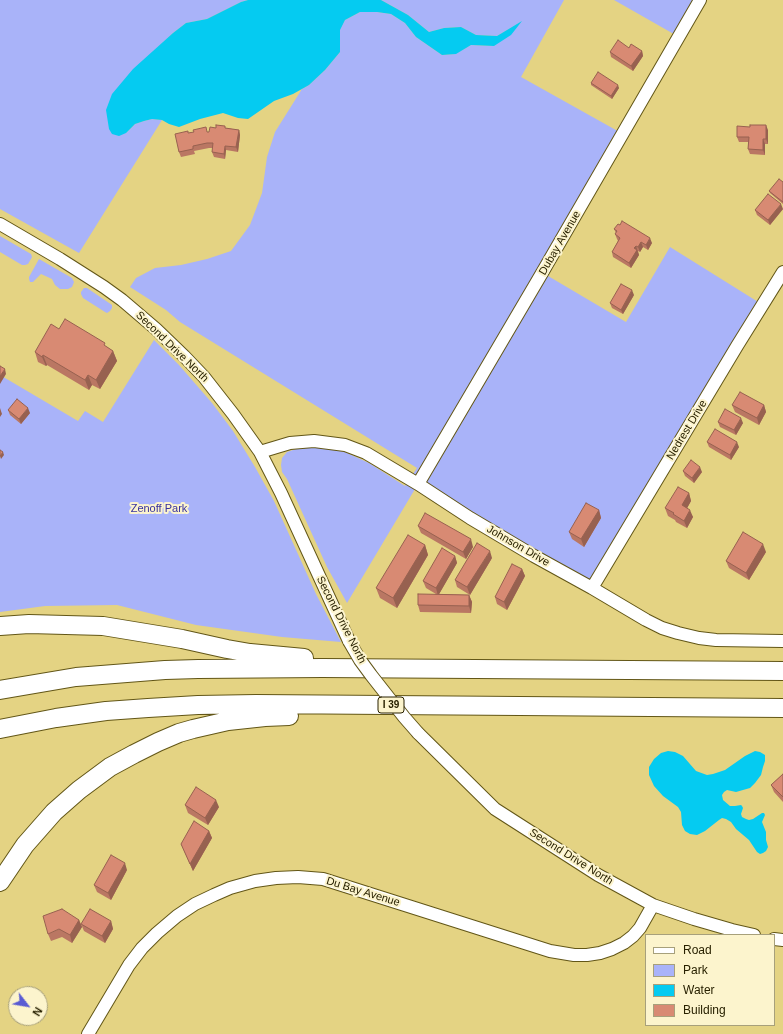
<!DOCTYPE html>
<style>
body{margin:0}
#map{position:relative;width:783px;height:1034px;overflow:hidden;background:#e4d383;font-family:Helvetica,sans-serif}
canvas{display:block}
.legend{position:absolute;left:645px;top:934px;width:130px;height:92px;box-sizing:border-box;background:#fcf4cd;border:1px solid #a7a07b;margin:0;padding:5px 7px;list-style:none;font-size:12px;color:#282100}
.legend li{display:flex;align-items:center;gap:8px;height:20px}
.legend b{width:20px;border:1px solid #a7a07b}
.north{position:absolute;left:8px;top:986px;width:40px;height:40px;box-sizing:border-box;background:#fcf4cd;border:1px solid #a7a07b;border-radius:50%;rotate:121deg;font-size:11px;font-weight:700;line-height:16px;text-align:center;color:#282100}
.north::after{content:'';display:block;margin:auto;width:14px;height:18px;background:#595bd3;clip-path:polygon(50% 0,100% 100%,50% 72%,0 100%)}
</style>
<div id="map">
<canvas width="783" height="1034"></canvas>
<ul class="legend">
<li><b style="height:5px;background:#fff"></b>Road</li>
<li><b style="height:11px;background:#a9b3f9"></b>Park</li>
<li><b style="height:11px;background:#05cbf1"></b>Water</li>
<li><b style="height:11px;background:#d88a73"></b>Building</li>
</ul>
<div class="north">N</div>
</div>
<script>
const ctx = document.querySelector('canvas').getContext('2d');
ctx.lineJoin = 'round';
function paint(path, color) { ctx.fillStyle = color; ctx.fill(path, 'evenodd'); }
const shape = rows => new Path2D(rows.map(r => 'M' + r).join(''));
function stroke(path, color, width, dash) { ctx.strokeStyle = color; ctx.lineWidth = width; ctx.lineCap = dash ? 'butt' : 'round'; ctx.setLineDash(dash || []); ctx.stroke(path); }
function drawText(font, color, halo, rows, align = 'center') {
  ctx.font = font + ' Helvetica,sans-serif'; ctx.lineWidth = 4; ctx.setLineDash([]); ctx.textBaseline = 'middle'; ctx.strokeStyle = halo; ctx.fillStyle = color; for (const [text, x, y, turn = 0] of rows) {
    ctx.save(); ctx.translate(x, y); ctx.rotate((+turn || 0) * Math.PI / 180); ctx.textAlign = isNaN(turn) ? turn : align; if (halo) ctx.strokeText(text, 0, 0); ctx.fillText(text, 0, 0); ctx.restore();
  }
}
paint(shape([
 [0,0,248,0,241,2,207,19,186,23,173,33,154,51,126,133,135,124,144,121,152,119,162,120,79,253,0,209],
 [381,0,564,0,521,77,623,134,543,273,626,322,670,247,763,305,592,588,418,484,347,603,327,567,287,479,282,472,281,465,282,458,287,452,299,448,318,447,345,452,369,463,405,486,417,468,180,322,166,310,130,287,136,278,155,268,181,265,207,259,231,251,250,225,262,193,267,157,275,132,302,89,309,85,325,70,340,52,340,29,345,20,360,12,377,12,391,14,405,23,416,37,442,55,455,54,471,45,494,46,521,22,497,36,476,35,461,27,444,28,429,32,408,15],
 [614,0,700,0,679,37],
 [0,236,31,254,32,257,31,259,28,264,25,265,22,265,0,252],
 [39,259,72,278,74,282,72,287,68,289,60,289,55,285,52,279,41,274,33,282,30,282,29,279,29,277],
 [84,288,87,288,112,305,112,308,110,311,107,313,105,312,83,298,81,294,81,292],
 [154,340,179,365,212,403,233,431,255,467,274,501,316,594,341,642,282,637,196,625,117,605,45,606,0,612,0,375,78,421,85,411,103,422]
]), '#a9b3f9');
paint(shape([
 [248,0,381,0,408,15,429,32,444,28,461,27,476,35,497,36,522,21,511,35,494,46,471,45,456,54,442,55,416,37,405,23,391,14,377,12,360,12,345,20,340,30,340,52,325,70,309,85,293,94,274,101,248,119,238,118,223,113,200,119,179,127,169,124,162,120,152,119,144,121,135,124,126,133,119,136,112,134,109,129,106,110,112,94,133,69,173,33,186,23,207,19,241,2],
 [668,751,675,752,683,756,696,771,707,775,713,774,725,770,745,756,755,751,760,752,765,755,765,761,763,767,761,775,755,783,750,788,736,792,727,790,724,792,722,795,723,800,730,806,735,806,741,805,742,806,743,808,741,814,742,817,746,819,749,820,753,819,762,813,764,813,765,815,762,822,766,832,766,840,768,847,766,851,763,853,760,854,757,852,749,840,736,829,731,822,726,819,722,818,719,820,705,831,697,835,690,834,685,831,682,825,681,812,678,807,663,796,654,786,649,775,649,767,654,759,661,753]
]), '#05cbf1');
const minor = shape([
 [0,224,60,259,104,287,122,300,156,329,184,356,204,377,233,414,260,452,281,493,349,641],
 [260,452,290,443,314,441,345,445,366,453,418,484,470,518,534,556,592,588,646,620,662,628,678,633,699,638,716,640,783,641],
 [418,484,542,273,700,0],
 [592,588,737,346,783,272],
 [418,733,495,809,598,875,653,905,694,919,732,930,754,935],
 [774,939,783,940],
 [88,1034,129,965,142,948,157,933,177,916,195,904,214,895,230,888,255,881,276,878,298,877,323,879,550,951,574,955,587,955,600,953,612,949,624,943,633,936,640,928,653,905]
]);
const highway = shape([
 [0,626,29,624,103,626,182,639,227,649,250,653,304,658],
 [0,690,76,677,165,670,198,669,322,668,783,671],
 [0,729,56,718,106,711,148,708,198,705,256,704,783,708],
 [0,882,25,845,54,812,79,790,110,767,134,754,158,742,179,733,193,729,228,721,265,717,289,716]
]);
stroke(minor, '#625617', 14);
stroke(highway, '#625617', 20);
stroke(minor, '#fff', 12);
stroke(highway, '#fff', 18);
const minorBridge = shape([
 [349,641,360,660,371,675,404,717,418,733]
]);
stroke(minorBridge, '#625617', 14, []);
stroke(minorBridge, '#fff', 12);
paint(shape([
 [629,48,642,51,643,56,633,71,611,57,610,52],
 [591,83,619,88,612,99,591,85],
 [226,128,239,130,240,135,238,152,226,150,225,159,214,157,212,152,213,148,209,148,194,151,195,154,181,157,179,152,188,133,209,132],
 [768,130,768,144,765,144,765,155,750,154,748,149,748,142,739,142,737,137],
 [783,182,783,204,770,193,769,191],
 [783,209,770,225,757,215,755,210],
 [614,229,652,243,648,250,643,247,640,252,638,251,639,255,631,268,613,257,612,252,618,241,617,239,615,234,616,233],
 [634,295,623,314,612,308,610,303],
 [59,329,107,347,113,351,117,361,100,389,92,385,89,390,47,365,46,366,38,362,35,352],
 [732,405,764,405,766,412,759,425,735,412],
 [8,410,30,413,21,424,10,415],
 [718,422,743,423,736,435,720,427],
 [707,442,739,447,731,460,709,447],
 [683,471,702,472,694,483,685,476],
 [689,493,691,501,687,508,693,517,687,528,676,522,675,520,668,516,665,508],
 [599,510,601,518,584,547,572,539,569,532],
 [418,526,473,547,466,559,421,533],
 [425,545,428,555,397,608,380,598,376,588],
 [766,552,749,580,729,568,726,561],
 [455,556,457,563,439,594,469,595,472,602,471,613,420,612,418,605,436,594,426,588,423,581],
 [492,558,470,595,457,587,455,580],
 [522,569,525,576,507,610,497,604,495,597],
 [783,774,783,802,774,792,771,785],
 [185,805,219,807,208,825,188,813],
 [209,831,212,838,193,871,181,844],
 [127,870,111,900,97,892,94,885],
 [79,920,82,927,72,943,62,937,51,941,48,934],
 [111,921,113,929,105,943,84,931,81,924]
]), '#ba7763');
paint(shape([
 [642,51,643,56,633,71,631,66],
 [618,85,619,88,612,99,611,96],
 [766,125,768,130,768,144,766,139],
 [239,130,240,135,238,152,236,147],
 [763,139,765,144,765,155,763,150],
 [225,146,226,150,225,159,224,154],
 [781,204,783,209,770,225,768,220],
 [650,238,652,243,648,250,646,245],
 [641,242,643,247,640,252,638,247],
 [636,246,639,255,631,268,629,263,634,248],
 [632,290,634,295,623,314,621,310],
 [113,351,117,361,100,389,96,380],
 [43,355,47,365,46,366,42,357],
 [5,369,6,374,0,384,0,376],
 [88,375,92,385,89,390,85,380],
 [764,405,766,412,759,425,757,418],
 [0,408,2,414,0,417],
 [28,408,30,413,21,424,19,419],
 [741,418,743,423,736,435,734,430],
 [737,442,739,447,731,460,730,455],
 [3,452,4,455,1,459,0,456],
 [700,467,702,472,694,483,692,478],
 [689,493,691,501,685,512,682,505],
 [599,510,601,518,584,547,581,539],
 [690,510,693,517,687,528,684,521],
 [471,539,473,547,466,559,463,552],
 [763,544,766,552,749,580,746,573],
 [425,545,428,555,397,608,393,598],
 [490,551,492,558,470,595,467,587],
 [455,556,457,563,438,596,436,588],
 [522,569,525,576,507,610,504,602],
 [469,595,472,602,471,613,469,606],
 [216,800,219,807,208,825,205,818],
 [209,831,212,838,193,871,190,864],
 [125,863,127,870,111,900,108,893],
 [79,920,82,927,72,943,70,935],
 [111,921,113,929,105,943,102,936]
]), '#976150');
const building = shape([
 [618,40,629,48,631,44,642,51,631,66,610,52,618,40],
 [598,72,618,85,611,96,591,83,598,72],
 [216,125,225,126,225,128,239,130,236,147,225,146,224,154,212,152,213,143,207,143,193,146,193,149,179,152,175,134,188,131,188,133,194,132,193,130,206,127,207,132,209,132,210,127,216,128,216,125],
 [750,125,766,125,766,139,763,139,763,150,748,149,749,137,737,137,737,126,750,127,750,125],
 [779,179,783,182,783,202,769,191,779,179],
 [768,194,781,204,768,220,755,210,768,194],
 [622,221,650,238,646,245,641,242,638,247,636,246,634,248,637,250,629,263,612,252,620,238,615,234,617,231,614,229,618,224,620,225,622,221],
 [621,284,632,290,621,310,610,303,621,284],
 [65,319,105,343,104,345,113,351,96,380,88,375,85,380,43,355,42,357,35,352,51,324,59,329,65,319],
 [0,366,5,369,0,376,0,366],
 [740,392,764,405,757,418,732,405,740,392],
 [17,399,28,408,19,419,8,410,17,399],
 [725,409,741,418,734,430,718,422,725,409],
 [715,429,737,442,730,455,707,442,715,429],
 [0,450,3,452,0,456,0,450],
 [691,460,700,467,692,478,683,471,691,460],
 [678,487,689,493,682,505,690,510,684,521,673,514,674,513,665,508,678,487],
 [586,503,599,510,581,539,569,532,586,503],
 [425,513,471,539,463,552,418,526,425,513],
 [743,532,763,544,746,573,726,561,743,532],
 [408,535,425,545,393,598,376,588,408,535],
 [477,543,490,551,467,587,455,580,477,543],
 [442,548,455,556,436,588,423,581,442,548],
 [512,564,522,569,504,602,495,597,512,564],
 [418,594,469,595,469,606,418,605,418,594],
 [783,774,783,797,771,785,783,774],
 [196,787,216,800,205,818,185,805,196,787],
 [194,821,209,831,190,864,181,844,194,821],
 [111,855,125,863,108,893,94,885,111,855],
 [62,909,79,920,70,935,59,929,48,934,43,916,62,909],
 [90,909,111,921,102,936,81,924,90,909]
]);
paint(building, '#d88a73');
stroke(building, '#976150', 1);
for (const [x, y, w] of [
 [391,705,26]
]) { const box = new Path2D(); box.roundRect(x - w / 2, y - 8, w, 16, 3); ctx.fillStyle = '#fcf4cd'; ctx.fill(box); stroke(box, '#282100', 1); }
drawText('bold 10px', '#282100', null, [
 ["I 39",391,705]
]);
drawText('11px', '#282100', '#fcf4cd', [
 ["Dubay Avenue",560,243,-60],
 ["Second Drive North",172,347,44],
 ["Nedrest Drive",687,430,-59],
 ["Johnson Drive",518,546,30],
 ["Second Drive North",341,620,63],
 ["Second Drive North",571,857,32],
 ["Du Bay Avenue",363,892,17]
]);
drawText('11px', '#37319d', '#fcf4cd', [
 ["Zenoff Park",159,509]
]);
</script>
